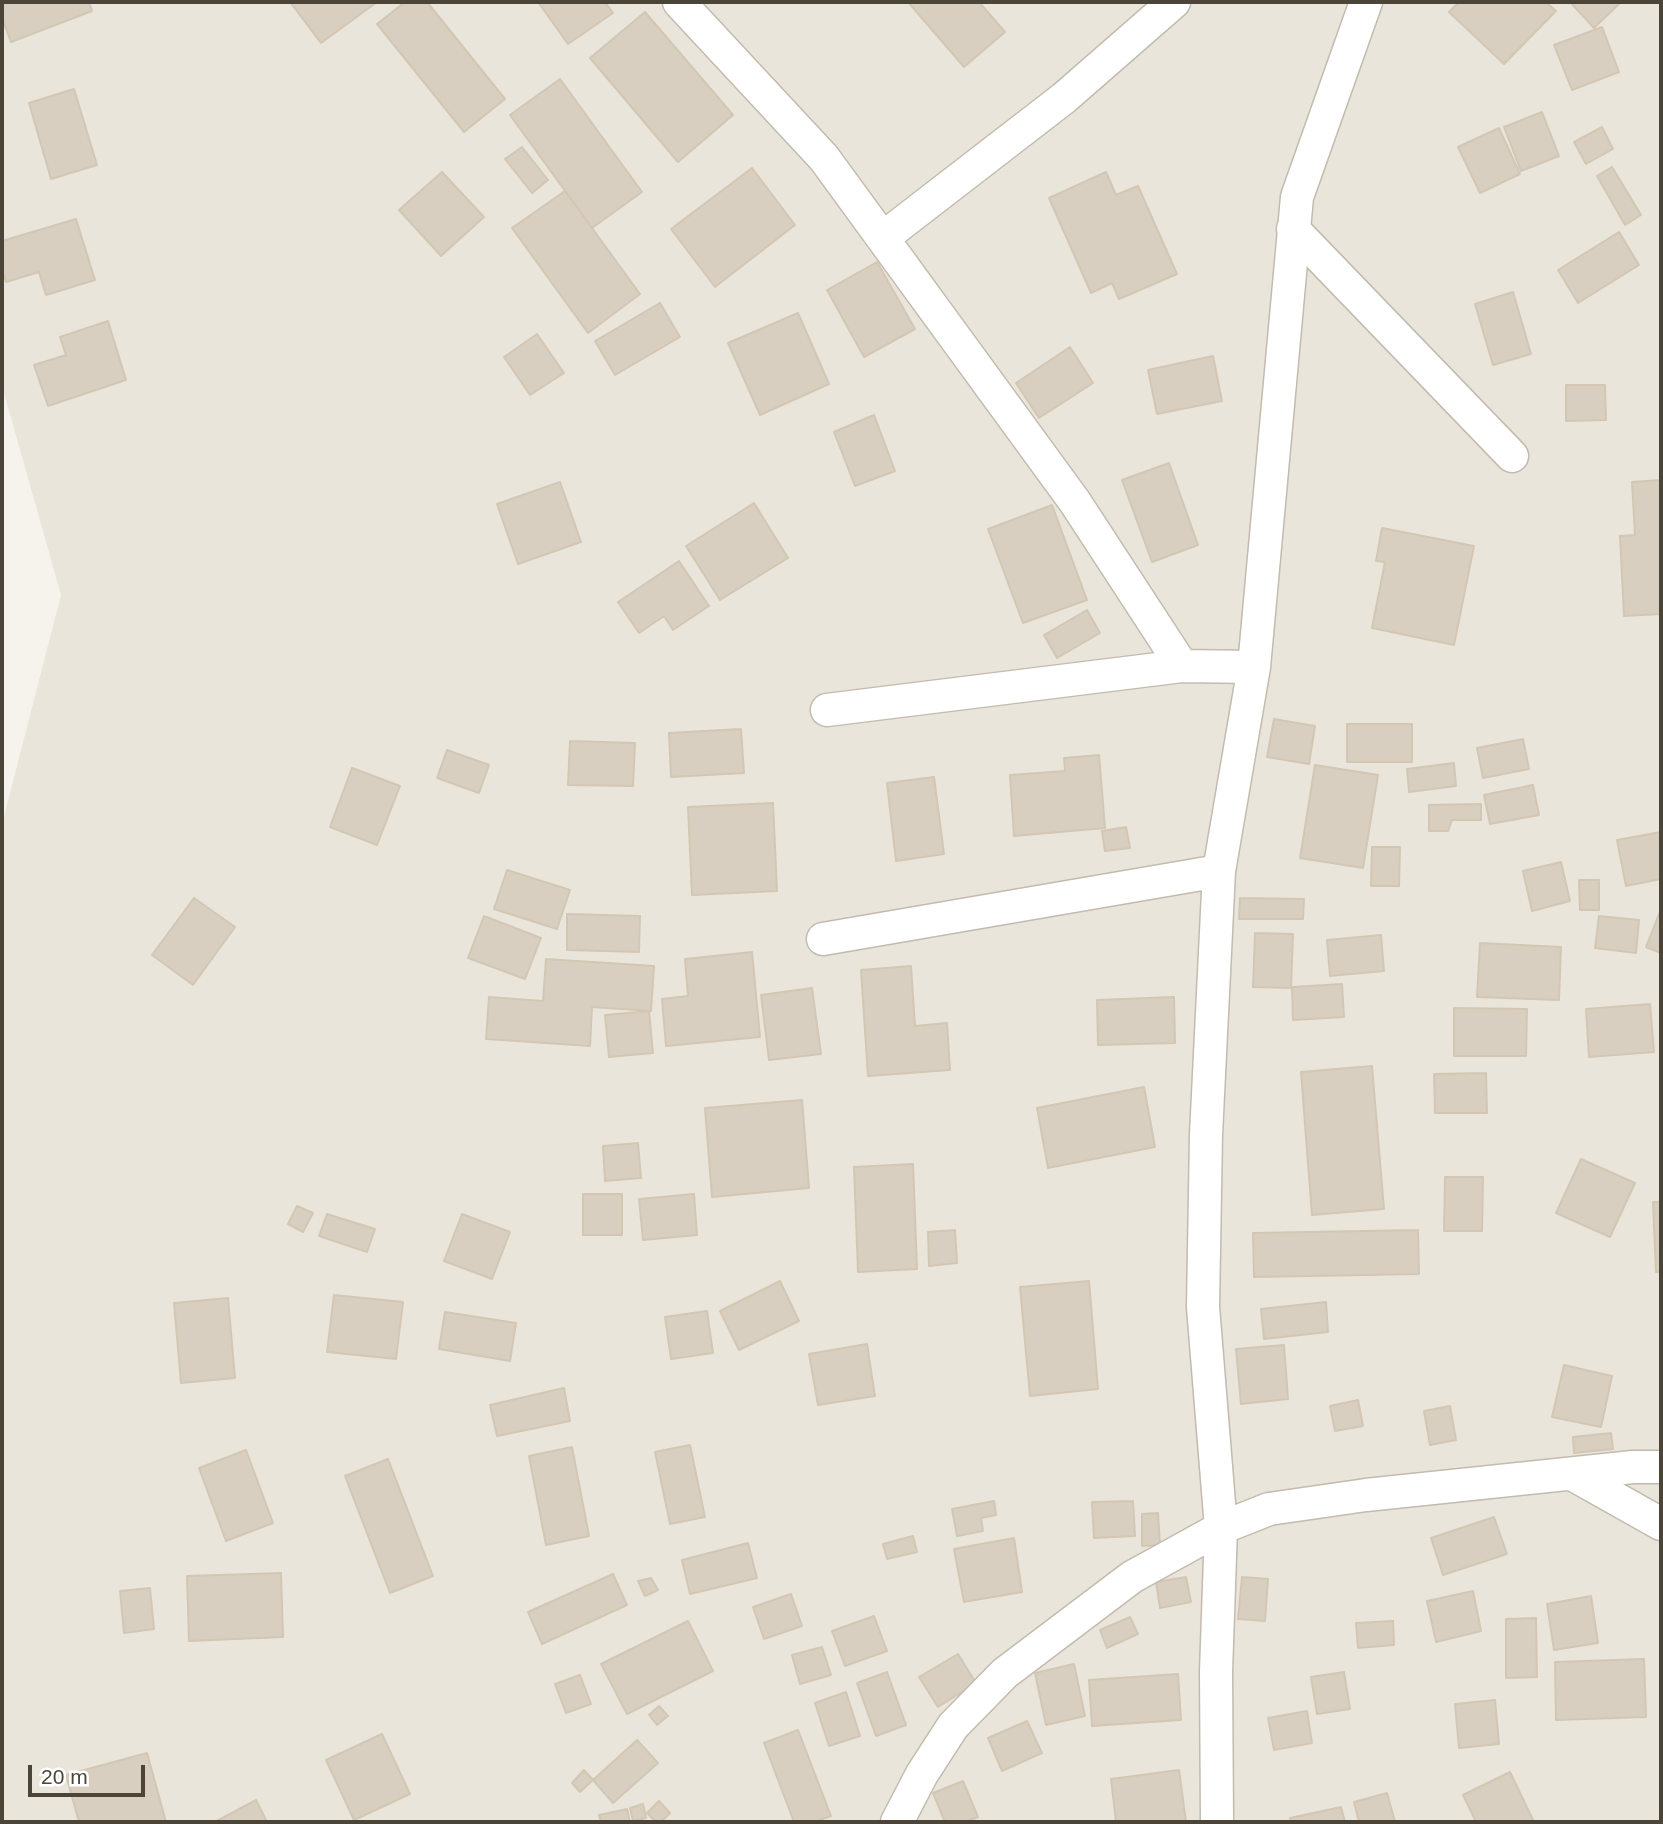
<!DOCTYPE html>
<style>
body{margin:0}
#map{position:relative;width:1663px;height:1824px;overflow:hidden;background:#f6f3ec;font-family:Arial,sans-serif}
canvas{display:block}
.frame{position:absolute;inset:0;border:4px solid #4b4439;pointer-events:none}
.scale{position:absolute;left:28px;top:1765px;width:117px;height:32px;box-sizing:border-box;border:4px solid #4b4439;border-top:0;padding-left:9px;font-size:21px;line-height:24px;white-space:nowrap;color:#4b4439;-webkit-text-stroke:5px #fff;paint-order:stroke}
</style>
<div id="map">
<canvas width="1663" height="1824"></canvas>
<div class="frame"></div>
<div class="scale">20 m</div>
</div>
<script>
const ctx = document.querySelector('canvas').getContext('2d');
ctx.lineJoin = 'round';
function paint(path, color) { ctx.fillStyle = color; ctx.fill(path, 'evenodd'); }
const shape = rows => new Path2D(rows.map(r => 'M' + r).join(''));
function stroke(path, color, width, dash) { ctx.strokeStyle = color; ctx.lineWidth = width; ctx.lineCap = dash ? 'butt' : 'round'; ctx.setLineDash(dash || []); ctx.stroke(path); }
paint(shape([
 [2,2,1661,2,1661,1822,2,1822,2,824,61,595,2,386]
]), '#eae5da');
const building = shape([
 [2,2,89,2,92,11,11,42,2,18,2,2],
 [290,2,377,2,321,43,290,2],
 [405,2,427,2,505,99,464,132,377,24,405,2],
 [538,2,605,2,613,13,568,44,538,2],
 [908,2,979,2,1005,32,964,67,908,2],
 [1459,2,1546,2,1556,11,1504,64,1449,12,1459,2],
 [1570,2,1621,2,1594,28,1570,2],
 [645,12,733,115,678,162,590,58,645,12],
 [1602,27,1619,72,1572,90,1554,45,1602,27],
 [560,79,642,192,592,228,510,115,560,79],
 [74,89,97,165,51,179,29,103,74,89],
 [1542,112,1559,156,1521,171,1504,127,1542,112],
 [1602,127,1613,149,1586,164,1574,142,1602,127],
 [1499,128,1520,174,1480,193,1458,147,1499,128],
 [522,147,548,180,532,193,505,159,522,147],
 [1612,167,1641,215,1625,225,1597,176,1612,167],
 [752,168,795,225,715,287,671,229,752,168],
 [442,172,484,217,441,256,399,210,442,172],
 [1106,172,1116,195,1138,186,1177,274,1119,299,1112,283,1091,293,1049,198,1106,172],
 [565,191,640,294,588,333,512,228,565,191],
 [76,219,95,280,46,295,39,272,6,282,2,269,2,241,76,219],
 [1619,232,1639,265,1578,303,1558,270,1619,232],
 [877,262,915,329,864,357,827,290,877,262],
 [1513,292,1531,354,1493,365,1475,304,1513,292],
 [660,303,680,337,615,375,595,341,660,303],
 [798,313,829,384,760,415,728,343,798,313],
 [108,321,126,380,48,406,34,365,66,355,60,337,108,321],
 [537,334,564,373,530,395,504,357,537,334],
 [1070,347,1093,383,1039,418,1016,383,1070,347],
 [1213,356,1222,401,1157,414,1148,370,1213,356],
 [1566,385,1605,385,1606,420,1566,421,1566,385],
 [874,415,895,471,855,486,834,432,874,415],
 [1169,463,1198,545,1152,562,1122,480,1169,463],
 [1661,480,1661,614,1624,616,1620,536,1635,535,1632,482,1661,480],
 [560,482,581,542,518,564,497,504,560,482],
 [754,503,788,558,720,600,686,546,754,503],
 [1052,505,1087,600,1023,623,988,529,1052,505],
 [1382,528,1474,546,1454,645,1372,628,1385,562,1376,561,1382,528],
 [679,561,709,606,673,630,664,616,639,633,618,602,679,561],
 [1087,610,1100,633,1057,658,1044,635,1087,610],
 [1274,719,1315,726,1309,764,1267,757,1274,719],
 [1347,724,1412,724,1412,762,1347,762,1347,724],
 [741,729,744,773,671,777,669,733,741,729],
 [1523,739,1529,769,1483,778,1477,748,1523,739],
 [570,741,635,743,633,786,568,785,570,741],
 [447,750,489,765,479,793,437,778,447,750],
 [1099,755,1105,828,1014,836,1010,775,1065,771,1064,758,1099,755],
 [1454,763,1456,786,1409,792,1407,769,1454,763],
 [1315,765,1378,775,1363,868,1300,858,1315,765],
 [352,768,400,786,377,845,330,827,352,768],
 [934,777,944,854,896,861,887,783,934,777],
 [1533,785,1539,815,1490,824,1484,795,1533,785],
 [773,803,777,891,692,895,688,807,773,803],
 [1481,804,1481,820,1452,820,1448,831,1429,831,1429,805,1481,804],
 [1126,827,1130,848,1105,851,1102,831,1126,827],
 [1661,832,1661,879,1626,886,1617,840,1661,832],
 [1372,847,1400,847,1399,886,1371,886,1372,847],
 [1561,862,1570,901,1532,911,1523,871,1561,862],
 [507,870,570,890,557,929,494,909,507,870],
 [1579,880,1599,880,1599,910,1580,910,1579,880],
 [194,898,235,927,193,985,152,955,194,898],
 [1240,898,1304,899,1303,919,1239,919,1240,898],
 [1661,909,1661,953,1646,947,1661,909],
 [567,914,640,916,639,952,567,950,567,914],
 [484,916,541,938,525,979,468,958,484,916],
 [1599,916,1639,920,1636,953,1595,948,1599,916],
 [1255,933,1293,934,1291,988,1253,987,1255,933],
 [1381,935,1384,971,1330,976,1327,940,1381,935],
 [1480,943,1561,947,1559,1000,1477,997,1480,943],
 [752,952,760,1037,666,1046,662,999,688,996,685,959,752,952],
 [546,959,654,966,651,1011,592,1007,590,1046,486,1039,489,997,543,1001,546,959],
 [911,966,915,1026,947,1023,950,1070,868,1076,861,970,911,966],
 [1342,984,1344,1017,1293,1020,1292,987,1342,984],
 [812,988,821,1054,769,1060,761,995,812,988],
 [1174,997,1175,1043,1098,1045,1097,1000,1174,997],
 [1650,1004,1654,1052,1589,1057,1586,1009,1650,1004],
 [1454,1008,1527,1009,1526,1056,1454,1056,1454,1008],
 [649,1011,653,1053,609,1057,605,1015,649,1011],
 [1372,1066,1384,1209,1312,1215,1301,1072,1372,1066],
 [1486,1073,1487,1113,1435,1113,1434,1074,1486,1073],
 [1144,1087,1155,1147,1048,1168,1037,1108,1144,1087],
 [802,1100,809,1188,712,1197,705,1108,802,1100],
 [638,1143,641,1178,605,1181,603,1146,638,1143],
 [1581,1159,1635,1183,1610,1237,1556,1213,1581,1159],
 [913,1164,917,1269,858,1272,854,1167,913,1164],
 [1445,1177,1483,1177,1482,1231,1444,1231,1445,1177],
 [583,1194,622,1194,622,1235,583,1235,583,1194],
 [694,1194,697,1235,643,1240,639,1199,694,1194],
 [1653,1202,1661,1202,1661,1272,1656,1272,1653,1202],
 [297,1206,313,1213,303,1232,288,1224,297,1206],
 [327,1214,375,1229,367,1252,319,1236,327,1214],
 [462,1214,510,1232,492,1279,444,1261,462,1214],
 [955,1230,957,1263,929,1266,928,1232,955,1230],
 [1418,1230,1419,1274,1254,1277,1253,1233,1418,1230],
 [780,1281,799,1321,739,1350,720,1311,780,1281],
 [1089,1281,1098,1389,1030,1396,1020,1287,1089,1281],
 [334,1295,403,1302,396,1359,327,1352,334,1295],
 [228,1298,235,1378,181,1383,174,1303,228,1298],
 [1326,1302,1328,1332,1264,1339,1261,1309,1326,1302],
 [707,1311,713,1353,671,1359,665,1317,707,1311],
 [445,1312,516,1323,510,1361,439,1349,445,1312],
 [867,1344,875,1396,818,1405,809,1354,867,1344],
 [1284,1345,1288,1399,1241,1404,1236,1349,1284,1345],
 [1564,1365,1612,1376,1601,1427,1552,1417,1564,1365],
 [564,1388,570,1421,497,1436,490,1405,564,1388],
 [1358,1400,1363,1426,1335,1431,1330,1406,1358,1400],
 [1450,1406,1456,1440,1430,1445,1424,1411,1450,1406],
 [1611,1433,1613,1449,1574,1453,1573,1437,1611,1433],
 [690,1445,705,1517,670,1524,655,1452,690,1445],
 [572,1447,589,1536,546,1545,529,1456,572,1447],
 [246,1450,273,1523,226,1541,199,1468,246,1450],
 [388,1459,433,1576,390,1593,345,1476,388,1459],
 [994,1501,996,1515,981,1518,983,1531,957,1536,952,1509,994,1501],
 [1133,1501,1135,1536,1094,1538,1092,1502,1133,1501],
 [1158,1513,1160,1545,1142,1546,1142,1514,1158,1513],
 [1494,1517,1507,1554,1443,1575,1431,1538,1494,1517],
 [913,1536,917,1552,887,1559,883,1544,913,1536],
 [1014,1538,1022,1592,964,1602,954,1549,1014,1538],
 [748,1543,757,1578,690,1594,682,1560,748,1543],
 [281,1573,283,1637,189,1641,187,1576,281,1573],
 [613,1574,627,1605,542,1644,528,1612,613,1574],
 [1186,1577,1191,1602,1160,1608,1156,1582,1186,1577],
 [1242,1577,1268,1579,1265,1621,1238,1619,1242,1577],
 [651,1578,658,1590,645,1596,638,1581,651,1578],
 [150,1588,154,1629,124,1633,120,1591,150,1588],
 [1473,1591,1481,1631,1436,1642,1427,1601,1473,1591],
 [791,1594,802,1626,764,1639,753,1607,791,1594],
 [1591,1596,1598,1643,1554,1650,1547,1604,1591,1596],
 [874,1616,887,1651,845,1666,832,1631,874,1616],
 [1130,1617,1138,1634,1107,1648,1100,1630,1130,1617],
 [1536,1618,1537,1677,1506,1678,1506,1619,1536,1618],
 [688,1621,713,1671,627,1714,601,1664,688,1621],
 [1393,1621,1394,1645,1358,1648,1356,1623,1393,1621],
 [822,1647,831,1675,800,1684,792,1655,822,1647],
 [958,1654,976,1683,938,1707,919,1677,958,1654],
 [1644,1659,1646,1717,1556,1720,1555,1662,1644,1659],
 [1074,1664,1085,1716,1046,1725,1035,1673,1074,1664],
 [887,1672,906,1725,876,1736,857,1683,887,1672],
 [1344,1672,1350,1709,1317,1714,1311,1677,1344,1672],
 [1178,1674,1181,1720,1092,1726,1089,1680,1178,1674],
 [580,1675,591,1704,566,1713,555,1684,580,1675],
 [846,1692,860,1736,829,1746,815,1703,846,1692],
 [1495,1700,1499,1744,1459,1748,1455,1704,1495,1700],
 [659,1706,668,1716,657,1725,649,1715,659,1706],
 [1307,1711,1312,1743,1274,1750,1268,1718,1307,1711],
 [1027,1721,1042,1753,1002,1771,988,1738,1027,1721],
 [798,1730,831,1816,814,1822,794,1822,764,1743,798,1730],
 [382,1734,410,1794,354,1820,326,1760,382,1734],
 [637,1740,658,1763,613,1803,593,1780,637,1740],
 [147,1753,166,1822,79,1822,66,1775,147,1753],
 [584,1770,593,1780,580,1792,572,1783,584,1770],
 [1179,1770,1186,1822,1116,1822,1111,1779,1179,1770],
 [1510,1772,1534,1822,1476,1822,1463,1795,1510,1772],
 [963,1781,978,1817,965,1822,945,1822,933,1793,963,1781],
 [1387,1793,1395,1822,1359,1822,1354,1802,1387,1793],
 [256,1800,267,1822,215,1822,256,1800],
 [659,1801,670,1813,661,1822,656,1822,647,1813,659,1801],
 [643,1804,646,1818,633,1821,630,1808,643,1804],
 [1341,1807,1345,1822,1291,1822,1290,1818,1341,1807],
 [627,1809,630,1822,601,1822,599,1815,627,1809]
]);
paint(building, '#d8cfc1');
stroke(building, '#d3c7b4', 2);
const street = shape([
 [679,2,824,158,1075,502,1182,666],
 [1293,229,1512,456],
 [884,237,1064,98,1174,2],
 [827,710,1182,666,1254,667],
 [823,939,1219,871],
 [1572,1474,1661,1524],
 [897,1822,922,1774,953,1726,1005,1673,1132,1577,1221,1528,1269,1509,1366,1495,1633,1467,1661,1467],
 [1217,1822,1216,1672,1221,1528,1203,1307,1206,1135,1219,871,1254,667,1297,197,1366,2]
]);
stroke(street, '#c2bbae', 35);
stroke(street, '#fff', 32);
</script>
